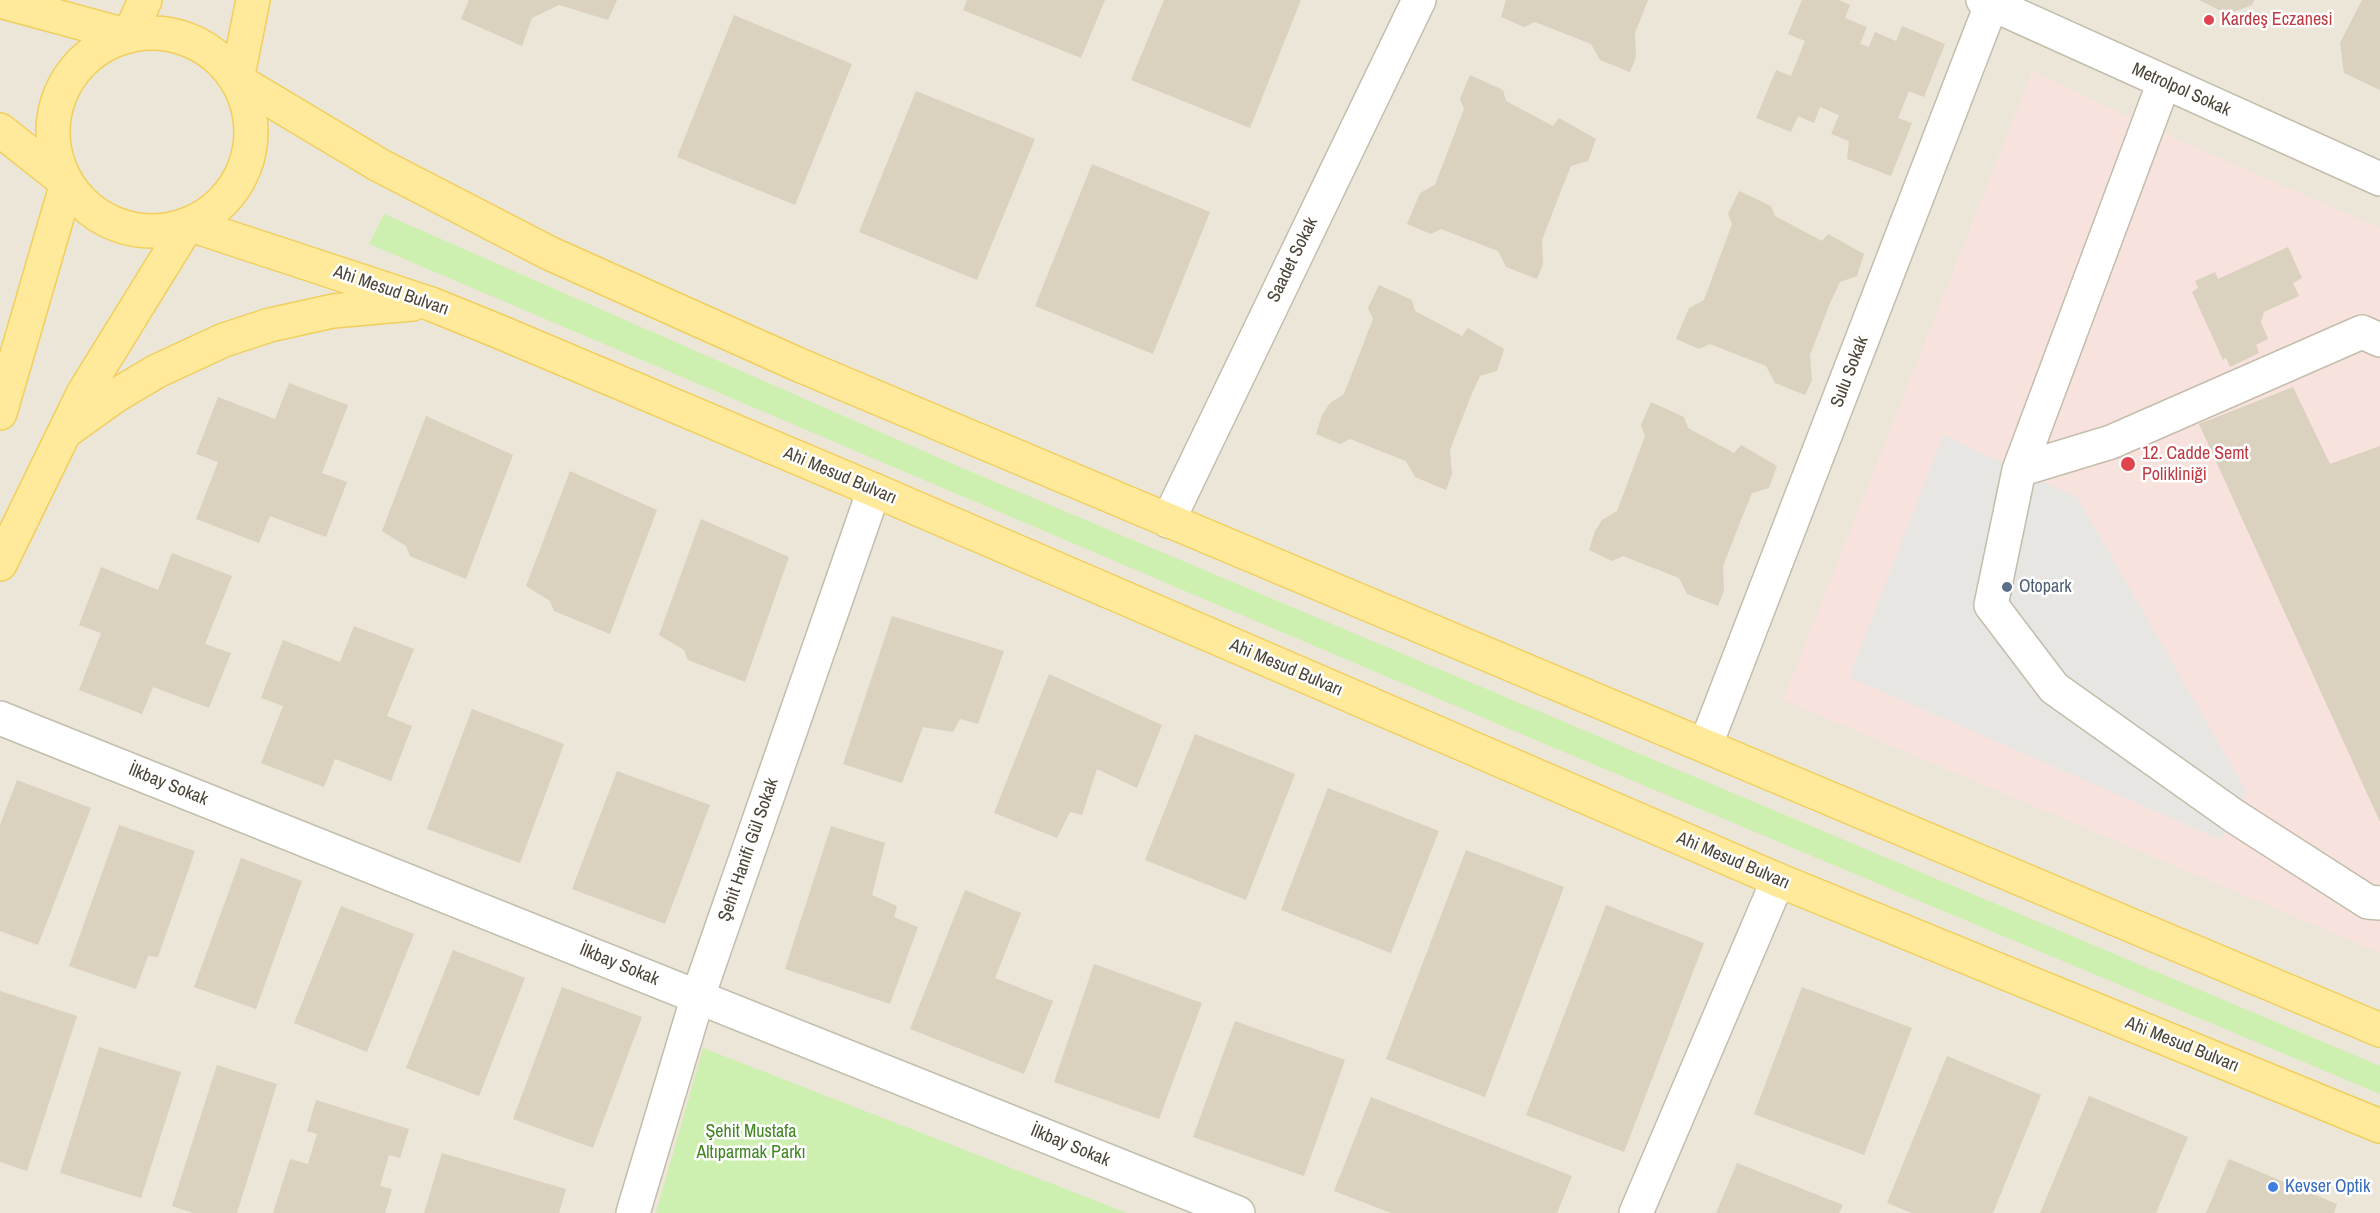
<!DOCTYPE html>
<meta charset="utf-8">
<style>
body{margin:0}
canvas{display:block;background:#f6f3ea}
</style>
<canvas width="2380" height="1213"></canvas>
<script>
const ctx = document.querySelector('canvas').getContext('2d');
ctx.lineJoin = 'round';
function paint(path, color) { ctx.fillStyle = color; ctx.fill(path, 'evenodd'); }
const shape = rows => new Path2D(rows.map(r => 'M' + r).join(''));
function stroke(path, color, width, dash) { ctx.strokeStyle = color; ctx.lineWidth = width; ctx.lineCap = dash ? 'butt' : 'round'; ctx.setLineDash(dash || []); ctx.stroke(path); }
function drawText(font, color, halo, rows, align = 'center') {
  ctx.font = font + ' "Archivo Narrow",sans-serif'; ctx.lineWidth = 5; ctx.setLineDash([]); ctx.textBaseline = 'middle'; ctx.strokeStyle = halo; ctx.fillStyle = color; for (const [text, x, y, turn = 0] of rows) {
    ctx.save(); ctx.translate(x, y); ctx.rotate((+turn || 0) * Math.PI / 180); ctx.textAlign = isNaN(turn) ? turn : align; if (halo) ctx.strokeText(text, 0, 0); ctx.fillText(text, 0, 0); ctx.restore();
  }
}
paint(shape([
 [0,0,2380,0,2380,1213,0,1213]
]), '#ebe6d7');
paint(shape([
 [2032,71,2172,137,2380,228,2380,953,1783,700]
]), '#f8e2dd');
paint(shape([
 [384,214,955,465,2380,1066,2380,1094,1557,749,369,244],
 [703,1048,1127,1213,656,1213]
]), '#cdefaf');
paint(shape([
 [1943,435,2077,497,2247,792,2221,840,1849,677]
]), '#e8e6e2');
paint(shape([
 [469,0,617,0,608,20,559,5,532,18,522,46,461,19],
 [967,0,1105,0,1081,58,963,10],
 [1164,0,1301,0,1250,128,1131,80],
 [1506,0,1648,0,1635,33,1636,57,1630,72,1600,60,1591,44,1535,22,1524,27,1501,17],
 [1802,0,1839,0,1850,5,1845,18,1867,27,1860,44,1869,47,1875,32,1896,41,1902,26,1945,44,1924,97,1909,91,1898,118,1912,123,1891,176,1847,159,1849,141,1831,134,1839,115,1820,107,1814,123,1798,116,1791,132,1756,118,1776,70,1791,76,1805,41,1788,34],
 [2199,0,2254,0,2252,5,2227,14],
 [2362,0,2380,0,2380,90,2344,73,2340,43],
 [734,15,852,64,795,205,677,157],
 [1470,75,1503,90,1506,101,1553,126,1559,118,1596,139,1588,161,1571,166,1562,188,1542,240,1543,264,1537,279,1506,267,1498,251,1441,229,1431,234,1407,224,1420,193,1435,185,1464,109,1460,99],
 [916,91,1035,139,977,280,859,232],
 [1092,164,1210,212,1153,354,1035,306],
 [1739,191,1771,206,1775,216,1822,241,1828,234,1864,254,1857,276,1840,282,1830,303,1810,355,1812,380,1805,395,1775,383,1766,366,1710,344,1699,349,1676,339,1689,308,1704,300,1732,224,1728,214],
 [2288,247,2302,278,2293,283,2299,296,2264,312,2261,322,2268,339,2256,345,2259,353,2230,367,2226,358,2223,360,2192,292,2198,288,2195,281,2215,272,2218,279],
 [1379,285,1412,300,1415,311,1462,336,1468,328,1504,349,1497,371,1480,376,1470,398,1450,450,1452,474,1446,490,1415,477,1406,461,1350,439,1340,444,1316,434,1322,415,1330,403,1344,394,1373,319,1368,308],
 [289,383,348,405,322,473,347,482,326,537,270,516,259,543,196,519,218,462,196,454,218,397,275,419],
 [2293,387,2330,464,2380,446,2380,822,2199,424],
 [1651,402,1684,417,1688,428,1734,453,1741,445,1777,466,1769,488,1752,493,1743,515,1723,566,1724,591,1718,606,1687,594,1679,578,1623,556,1612,561,1589,550,1595,531,1602,520,1617,511,1645,436,1641,425],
 [426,416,513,455,466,579,410,556,406,546,382,531],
 [570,471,657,510,610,634,554,611,550,601,526,586],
 [701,519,789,557,745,682,688,660,684,650,659,635],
 [172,553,232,576,205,644,231,653,209,708,153,687,142,714,79,690,101,633,79,625,101,567,158,590],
 [892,616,1004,651,978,724,960,719,953,732,923,727,902,783,843,764],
 [354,626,414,649,387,716,412,726,391,781,335,759,324,787,261,763,283,706,261,698,283,640,340,662],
 [1049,674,1162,725,1137,788,1097,769,1082,815,1070,812,1057,838,994,813],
 [472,709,564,744,520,863,427,829],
 [1195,734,1295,774,1246,900,1145,860],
 [617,771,710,805,665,924,572,889],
 [17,780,91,808,38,945,0,931,0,825],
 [1328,788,1439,831,1391,953,1281,910],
 [119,825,195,851,158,957,148,956,136,989,69,966],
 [831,826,885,843,872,895,897,906,894,917,918,927,890,1004,785,969],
 [1466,850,1564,887,1485,1097,1386,1059],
 [241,858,302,881,256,1009,194,987],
 [965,890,1021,913,995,978,1053,1001,1024,1074,910,1029],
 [1606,905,1704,943,1624,1152,1526,1115],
 [341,906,414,934,367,1052,294,1023],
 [453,950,525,978,479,1096,406,1068],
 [1094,964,1202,1003,1159,1119,1054,1082],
 [562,987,642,1017,593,1148,513,1119],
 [1802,987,1912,1028,1864,1155,1754,1114],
 [0,991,77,1016,27,1171,0,1162],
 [1235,1021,1345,1060,1304,1176,1193,1137],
 [99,1047,181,1072,141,1198,60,1173],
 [1947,1056,2041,1095,1993,1213,1912,1213,1887,1203],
 [217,1065,277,1084,237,1213,193,1213,172,1206],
 [2089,1096,2188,1137,2156,1213,2040,1213],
 [1371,1097,1572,1176,1557,1213,1391,1213,1334,1191],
 [316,1100,409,1129,400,1158,389,1155,380,1186,392,1189,385,1213,273,1213,290,1159,308,1164,317,1134,307,1131],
 [442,1153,566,1189,559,1213,424,1213],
 [2229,1159,2337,1204,2334,1213,2206,1213],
 [1737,1163,1843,1205,1839,1213,1716,1213]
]), '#dad1be');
const minor = shape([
 [1983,0,2380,179],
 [2164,82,2019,470,1991,605,2054,688,2234,816,2368,902,2380,903],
 [2019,470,2111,442,2362,332,2380,340],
 [1168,521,1419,0],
 [0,718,1238,1213],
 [1706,744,1993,0],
 [633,1213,698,996,874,490],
 [1636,1213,1778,880]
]);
const major = shape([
 [253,0,237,80,379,165,549,253,797,364,2380,1030],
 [0,1,129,36,145,0],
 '53 132a99 99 0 1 1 198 0a99 99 0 1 1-198 0Z',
 [0,130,67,183,0,413],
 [69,429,115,396,157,371,224,340,270,325,333,311,412,304],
 [0,564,83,394,188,224,431,304,500,332,874,490,1778,880,2380,1126]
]);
stroke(minor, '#c3bdab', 36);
stroke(major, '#f1cf5d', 36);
stroke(minor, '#fff', 33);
stroke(major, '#ffe99a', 33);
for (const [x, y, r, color] of [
 [2209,20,6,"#e0444e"],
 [2128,464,8,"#e0444e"],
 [2007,587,6,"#5c6f8a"],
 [2273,1187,6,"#3f7fe0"]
]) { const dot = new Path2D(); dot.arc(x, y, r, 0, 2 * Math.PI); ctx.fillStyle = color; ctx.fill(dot); stroke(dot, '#fff', 2); }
drawText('18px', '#be3a42', '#fff', [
 ["Kardeş Eczanesi",2221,20],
 ["12. Cadde Semt",2142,454],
 ["Polikliniği",2142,475]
], 'left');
drawText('18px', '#4c4537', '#fff', [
 ["Metrolpol Sokak",2181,90,24],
 ["Saadet Sokak",1293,260,-64],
 ["Ahi Mesud Bulvarı",391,291,19],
 ["Sulu Sokak",1850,372,-69],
 ["Ahi Mesud Bulvarı",840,476,23],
 ["Ahi Mesud Bulvarı",1286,668,23],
 ["İlkbay Sokak",168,785,22],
 ["Şehit Hanifi Gül Sokak",749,850,-71],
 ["Ahi Mesud Bulvarı",1733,861,23],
 ["İlkbay Sokak",619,965,22],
 ["Ahi Mesud Bulvarı",2182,1045,22],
 ["İlkbay Sokak",1070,1146,22]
]);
drawText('18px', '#4e5e75', '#fff', [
 ["Otopark",2019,587]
], 'left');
drawText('18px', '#418622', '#fff', [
 ["Şehit Mustafa",751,1132],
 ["Altıparmak Parkı",751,1153]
]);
drawText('18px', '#366cbe', '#fff', [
 ["Kevser Optik",2285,1187]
], 'left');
</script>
